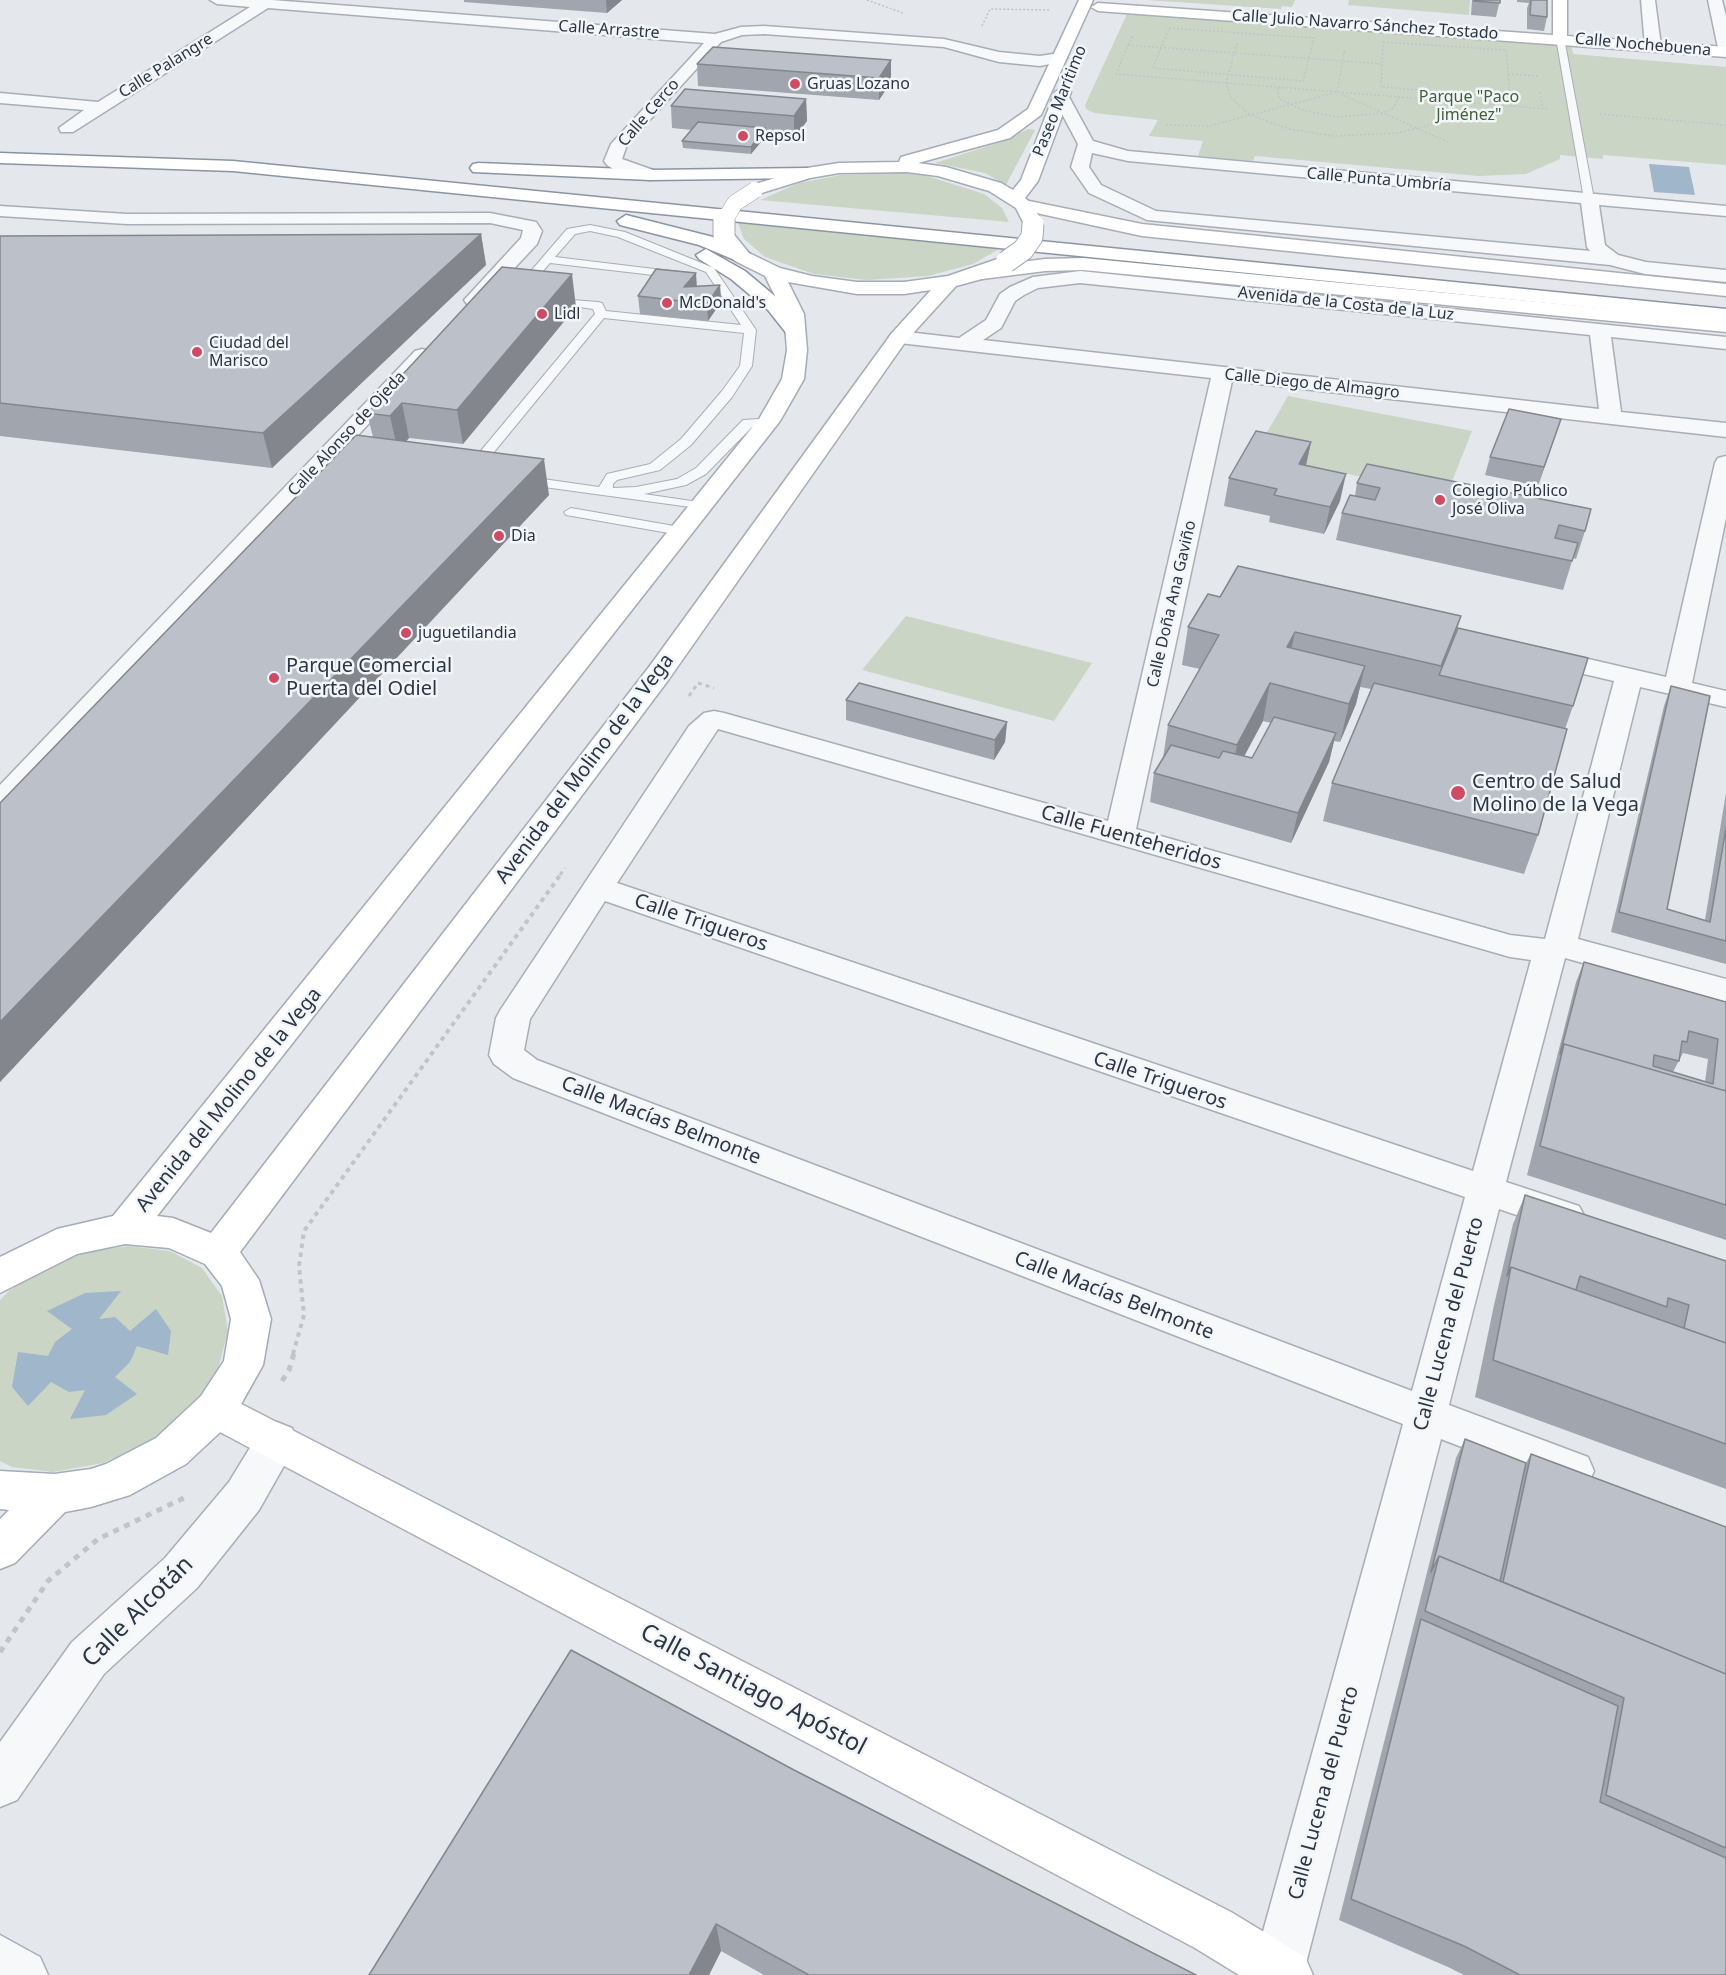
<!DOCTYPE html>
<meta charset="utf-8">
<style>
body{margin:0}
canvas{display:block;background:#e4e7eb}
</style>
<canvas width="1726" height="1975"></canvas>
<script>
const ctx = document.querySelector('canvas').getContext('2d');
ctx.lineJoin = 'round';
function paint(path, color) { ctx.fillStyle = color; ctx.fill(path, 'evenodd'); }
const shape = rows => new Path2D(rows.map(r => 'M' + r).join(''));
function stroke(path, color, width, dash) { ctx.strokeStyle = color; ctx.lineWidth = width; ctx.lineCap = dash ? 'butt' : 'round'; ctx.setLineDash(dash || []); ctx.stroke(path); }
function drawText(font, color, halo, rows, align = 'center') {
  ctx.font = font + ' "Noto Sans",sans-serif'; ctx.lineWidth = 5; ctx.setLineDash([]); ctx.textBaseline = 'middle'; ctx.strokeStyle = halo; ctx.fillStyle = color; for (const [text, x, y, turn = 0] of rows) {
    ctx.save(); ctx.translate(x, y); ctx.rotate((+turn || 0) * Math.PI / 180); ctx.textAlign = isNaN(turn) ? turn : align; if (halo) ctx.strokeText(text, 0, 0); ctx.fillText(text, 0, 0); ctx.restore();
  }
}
paint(shape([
 [1147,0,1295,0,1292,7,1282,6,1281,9],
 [1349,0,1470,0,1469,15,1348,5],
 [1127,14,1561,44,1571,45,1573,54,1726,67,1726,165,1603,155,1603,159,1560,155,1560,159,1526,174,1479,176,1255,156,1253,161,1198,156,1203,141,1149,136,1158,120,1094,113,1086,109,1085,105],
 [1028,129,1035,130,1006,185,985,173,935,163,1004,141],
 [896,173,924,175,984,194,1002,208,1009,222,760,200,799,183,841,175],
 [738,223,1001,248,973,264,928,276,866,280,814,274,765,257,744,239],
 [1288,396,1472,431,1447,494,1254,455],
 [906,616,1092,663,1054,721,862,670],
 [128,1246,170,1251,202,1268,222,1296,228,1331,218,1369,191,1408,152,1441,103,1463,53,1472,12,1467,0,1461,0,1300,9,1291,46,1267,87,1252]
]), '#cad5c5');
paint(shape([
 [1649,164,1689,167,1695,195,1654,192],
 [121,1291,99,1319,115,1317,130,1331,156,1309,171,1331,168,1355,137,1346,130,1362,115,1377,137,1394,106,1415,70,1419,85,1390,69,1392,51,1382,28,1406,12,1387,18,1352,48,1356,55,1342,72,1329,47,1311,85,1293]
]), '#9fb6cb');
const lane = shape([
 [1560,35,1564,38,1594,199,1589,202,1584,199,1556,38,1560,35],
 [590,225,625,232,714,268,756,330,752,366,732,397,691,445,660,470,617,480,613,484,613,488,636,487,677,479,696,468,743,420,774,418,774,424,752,427,706,474,686,485,644,494,705,503,705,509,522,484,515,480,522,476,599,487,607,474,650,464,681,439,722,391,740,366,744,333,604,318,476,474,466,474,464,471,595,314,593,309,546,302,546,298,598,302,602,303,606,311,741,325,706,272,618,237,590,231,575,234,555,257,679,272,685,275,679,278,550,263,529,287,528,293,520,293,519,285,567,229,590,225],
 [571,508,680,527,687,531,680,535,566,515,564,512,571,508]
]);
const street = shape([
 [210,0,272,0,715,34,741,27,764,26,944,39,999,52,1040,56,1059,53,1067,58,1064,61,1040,66,999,62,944,47,764,34,742,35,721,42,627,145,622,159,656,171,659,175,650,180,616,171,607,165,604,161,611,144,704,43,268,8,73,132,61,132,59,128,84,110,0,103,0,93,98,102,250,7,217,4,210,0],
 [1641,0,1655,0,1661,46,1658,49,1648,49,1645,46,1641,0],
 [1708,0,1722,0,1726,16,1726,53,1718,48,1708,0],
 [1061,92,1069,97,1093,141,1128,151,1726,206,1726,216,1599,205,1605,245,1618,255,1646,262,1726,270,1726,282,1645,274,1610,265,1147,220,1089,193,1071,167,1078,144,1053,97,1061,92],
 [1092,153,1128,161,1581,203,1587,247,1590,251,1156,211,1101,185,1089,167,1092,153],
 [0,206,127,214,490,213,536,222,542,231,537,244,481,304,474,306,467,304,464,300,521,238,523,230,490,223,127,224,0,216,0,206],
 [1080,271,1726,337,1726,349,1611,337,1621,412,1726,423,1726,437,1232,381,1136,829,1510,935,1545,939,1614,681,1532,662,1528,656,1532,650,1541,648,1666,677,1715,463,1718,458,1726,456,1726,518,1692,683,1726,691,1726,707,1640,687,1578,939,1726,979,1726,1003,1565,958,1506,1182,1579,1206,1585,1217,1579,1228,1566,1232,1499,1209,1449,1405,1588,1457,1594,1471,1588,1485,1573,1490,1441,1439,1303,1975,1251,1975,1403,1424,513,1078,494,1064,489,1055,496,1018,501,1009,689,726,704,713,714,711,724,713,1108,821,1211,378,899,343,892,341,889,337,892,333,899,331,959,338,986,320,1000,294,1010,287,1033,277,1080,271],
 [1080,283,1590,335,1599,409,983,340,1001,328,1015,301,1024,295,1038,288,1080,283],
 [718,729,1510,957,1531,960,1473,1171,617,883,718,729],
 [605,901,1465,1197,1412,1391,537,1060,524,1050,530,1019,605,901],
 [422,349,429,351,432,355,429,359,10,809,0,811,0,785,415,351,422,349],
 [277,1422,292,1428,298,1441,259,1510,197,1588,104,1674,17,1800,0,1807,0,1742,72,1642,165,1558,229,1482,262,1428,277,1422],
 [0,1935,40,1957,48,1975,0,1975,0,1935]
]);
const secondary = shape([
 [1553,0,1567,0,1567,36,1726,47,1726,57,1098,11,1091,7,1098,3,1553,35,1553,0],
 [1024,200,1142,224,1726,284,1726,296,1142,236,1018,209,1015,205,1024,200],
 [1083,258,1726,320,1726,332,1083,270,1045,271,982,279,972,273,982,267,1045,259,1083,258],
 [216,1391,1231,1912,1305,1957,1313,1975,1239,1975,1195,1948,201,1422,195,1409,201,1396,216,1391]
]);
const primary = shape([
 [1079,0,1093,0,1041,115,1010,138,918,163,946,167,1001,183,1013,190,1021,180,1055,92,1063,87,1069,89,1071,92,1038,181,1025,198,1033,205,1042,224,1040,228,1026,228,1016,208,989,191,938,176,907,172,839,173,810,178,755,195,746,190,749,186,807,168,839,163,899,162,901,157,998,130,1028,109,1079,0],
 [724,229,731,231,749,253,780,268,812,276,857,282,904,282,948,276,1006,256,1016,262,1013,266,989,277,956,286,906,341,669,679,240,1252,259,1280,271,1319,263,1365,231,1422,186,1464,130,1495,91,1507,65,1512,15,1563,0,1569,0,1519,9,1510,0,1509,0,1471,54,1474,91,1469,106,1464,156,1438,201,1396,224,1361,231,1319,222,1286,205,1264,169,1248,125,1244,77,1254,0,1293,0,1257,57,1229,113,1216,759,419,782,379,787,350,784,314,765,276,735,261,724,250,715,235,724,229],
 [788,282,857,294,904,294,931,290,892,333,649,667,211,1233,173,1218,157,1216,780,421,804,379,807,350,804,314,788,282]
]);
const highway = shape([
 [0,153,233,161,1726,309,1726,321,233,171,0,163,0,153],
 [479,163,650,170,807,168,816,173,807,178,650,180,473,172,470,168,473,164,479,163],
 [626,215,713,237,749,253,752,257,742,263,699,245,620,225,617,221,626,215],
 [706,249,745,271,782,302,804,330,801,334,787,334,768,310,731,279,699,259,696,255,706,249]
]);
stroke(lane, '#a9aeb6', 2);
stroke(street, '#a9aeb6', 3);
stroke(secondary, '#a9aeb6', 3);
stroke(primary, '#a3acb7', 3);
stroke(highway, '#8b95a2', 3);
stroke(shape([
 [867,0,903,13],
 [982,26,990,9,1051,10],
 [1169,28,1240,33,1314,38,1303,81,1153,68,1169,28],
 [1132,36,1116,74,1548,109],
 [1383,42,1506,50,1510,97,1381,87,1383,42],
 [1237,43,1226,83,1231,98,1250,115,1289,129,1334,136,1398,133,1434,124,1447,116,1453,102],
 [1128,45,1382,64],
 [1508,74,1538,76],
 [1278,88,1279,99,1303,110,1337,117,1383,113,1393,108,1399,97],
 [1337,92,1345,49],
 [1540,92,1543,109],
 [1341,94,1450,143],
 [1600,114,1726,125],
 [1166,125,1209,126,1334,93]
]), '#c1c5cb', 1.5, [2, 2]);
stroke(shape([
 [698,683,714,688],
 [689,696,698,683],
 [560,875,565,868]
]), '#c1c5cb', 3, [4, 4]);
stroke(shape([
 [293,1354,304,1315,299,1266,304,1231,561,874]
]), '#c1c5cb', 4, [4.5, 4.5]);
stroke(shape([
 [282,1381,289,1370,294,1353],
 [0,1652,48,1581,98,1539,186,1497]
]), '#c1c5cb', 5, [6, 6]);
paint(lane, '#f6f8fa');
paint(street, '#f6f8fa');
paint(secondary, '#fff');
paint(primary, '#fff');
paint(highway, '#fff');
const primaryBridgeFar1 = shape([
 [724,221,735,203,755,190]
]);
const primaryBridge = shape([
 [724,219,724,235],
 [1006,262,1023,250,1032,237,1033,224]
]);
stroke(primaryBridgeFar1, '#a3acb7', 17, []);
stroke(primaryBridge, '#a3acb7', 23, []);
stroke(primaryBridgeFar1, '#fff', 16);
stroke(primaryBridge, '#fff', 21);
paint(shape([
 [464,0,622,0,607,13,464,2],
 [1472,0,1500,0,1496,17,1471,15],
 [1517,0,1547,0,1547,17,1544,31,1527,29,1527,8,1529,3,1517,2],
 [891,60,891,82,879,100,698,86,697,64],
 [806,99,807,121,794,138,766,136,751,154,683,148,682,141,692,130,672,128,671,106],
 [481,234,486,265,272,468,0,436,0,236],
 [720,285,721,302,708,321,640,314,638,296,697,287],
 [576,307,463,444,409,438,406,441,549,495,0,1082,0,803,373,437,367,413],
 [1561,419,1538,486,1485,475,1490,457],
 [1311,442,1306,466,1340,501,1324,534,1269,522,1270,516,1224,506,1229,478],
 [1357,483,1585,531,1576,559,1573,558,1563,590,1336,540,1342,513,1355,496],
 [1220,597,1461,616,1457,630,1573,706,1565,729,1538,835,1524,874,1323,821,1332,783,1371,689,1360,687,1356,704,1340,742,1334,741,1329,762,1291,843,1150,802,1154,773,1163,758,1168,725,1200,669,1182,665,1188,627],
 [1263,721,1271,723,1252,758,1244,756],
 [1671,686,1667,909,1705,920,1726,793,1726,964,1611,932,1664,706],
 [846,700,1007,722,1005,742,994,760,846,720],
 [1584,962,1726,1002,1726,1240,1527,1175,1576,982],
 [1683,1053,1708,1059,1705,1082,1673,1072],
 [1525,1195,1726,1261,1726,1489,1475,1397,1494,1305,1513,1224],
 [1465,1439,1526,1463,1531,1454,1726,1527,1726,1975,1464,1975,1448,1967,1339,1920,1456,1458],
 [794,1770,1196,1975,764,1975,721,1951,709,1975,369,1975]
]), '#a1a5ad');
paint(shape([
 [606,0,622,0,607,13],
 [891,60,891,82,879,100,879,78],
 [806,99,807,121,794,138,794,116],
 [765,128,766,136,751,154,751,147],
 [481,234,486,265,272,468,263,433],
 [696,273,697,289,684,287],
 [572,274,576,307,463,444,457,410],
 [720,285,721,302,708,321,707,304],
 [402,403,409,438,398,451,390,416],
 [1561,419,1555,437,1538,486,1544,467],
 [1311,442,1305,469,1299,464],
 [544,459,549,495,0,1082,0,1022],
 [1346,474,1340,501,1324,534,1330,507],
 [1295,632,1287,669,1287,647],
 [1365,666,1356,704,1340,742,1349,704],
 [1270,683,1263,721,1230,783,1237,745],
 [1007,722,1005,742,994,760,995,740],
 [1336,733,1329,762,1291,843,1298,813],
 [716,1924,721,1951,709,1975,689,1975]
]), '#83868d');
const building = shape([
 [1474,0,1500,0,1500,3,1474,1,1474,0],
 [1531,0,1547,0,1547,17,1530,15,1531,0],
 [713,47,891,60,879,78,697,64,713,47],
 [685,89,806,99,794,116,671,106,685,89],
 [698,122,765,128,751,147,682,141,698,122],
 [481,234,263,433,0,403,0,236,481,234],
 [502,267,572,274,457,410,402,403,390,416,367,413,502,267],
 [656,269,696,273,684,287,720,285,707,304,638,296,656,269],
 [1509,409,1561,419,1544,467,1490,457,1509,409],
 [1256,431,1311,442,1299,464,1346,474,1330,507,1274,495,1277,489,1229,478,1256,431],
 [356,435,544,459,0,1022,0,803,356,435],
 [1367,464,1591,509,1585,531,1559,525,1555,538,1578,543,1572,561,1342,513,1350,495,1375,500,1380,488,1357,483,1367,464],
 [1238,566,1461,616,1441,666,1295,632,1287,647,1365,666,1349,704,1270,683,1237,745,1168,725,1219,635,1188,627,1208,594,1220,597,1238,566],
 [1458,628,1588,658,1573,706,1439,675,1458,628],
 [859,683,1007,722,995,740,846,700,859,683],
 [1374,683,1567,729,1538,835,1332,783,1374,683],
 [1671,686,1710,696,1667,909,1710,922,1726,828,1726,941,1619,912,1671,686],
 [1274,717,1336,733,1298,813,1154,773,1171,745,1219,758,1223,751,1252,758,1274,717],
 [1584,962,1726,1002,1726,1091,1564,1044,1560,1054,1584,962],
 [1689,1031,1718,1039,1713,1084,1653,1066,1654,1055,1679,1061,1682,1041,1687,1042,1689,1031],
 [1564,1044,1726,1091,1726,1205,1540,1146,1564,1044],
 [1525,1195,1726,1261,1726,1343,1684,1328,1689,1305,1668,1298,1667,1307,1580,1276,1576,1290,1511,1267,1507,1276,1525,1195],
 [1511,1267,1726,1343,1726,1444,1493,1360,1511,1267],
 [1465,1439,1526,1463,1500,1581,1439,1556,1431,1572,1465,1439],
 [1531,1454,1726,1527,1726,1674,1503,1582,1531,1454],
 [1439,1556,1726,1674,1726,1848,1606,1795,1624,1698,1425,1611,1439,1556],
 [1421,1619,1618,1706,1600,1802,1726,1858,1726,1975,1520,1975,1464,1946,1351,1899,1421,1619],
 [571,1650,794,1770,1196,1975,809,1975,716,1924,689,1975,369,1975,571,1650]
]);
paint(building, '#bbc0c9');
stroke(building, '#83868d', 1.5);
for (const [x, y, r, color] of [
 [795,84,6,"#cf4a64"],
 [743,136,6,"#cf4a64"],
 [667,303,6,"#cf4a64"],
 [542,314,6,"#cf4a64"],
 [197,352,6,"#cf4a64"],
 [1440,500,6,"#cf4a64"],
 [499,536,6,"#cf4a64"],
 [406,633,6,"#cf4a64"],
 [274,678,6,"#cf4a64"],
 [1458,793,8,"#cf4a64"]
]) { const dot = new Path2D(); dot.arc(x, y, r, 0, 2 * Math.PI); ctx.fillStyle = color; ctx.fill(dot); stroke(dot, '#f3f6f9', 2); }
drawText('16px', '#2b3544', '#f3f6f9', [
 ["Calle Julio Navarro Sánchez Tostado",1365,25,4],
 ["Calle Arrastre",609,30,4],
 ["Calle Nochebuena",1643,45,5],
 ["Calle Palangre",166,66,-32],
 ["Paseo Marítimo",1060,101,-68],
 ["Calle Cerco",649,113,-49],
 ["Calle Punta Umbría",1379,180,5],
 ["Avenida de la Costa de la Luz",1346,304,6],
 ["Calle Diego de Almagro",1312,384,6],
 ["Calle Alonso de Ojeda",347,434,-47],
 ["Calle Doña Ana Gaviño",1172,604,-77]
]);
drawText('16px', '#2b3544', '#f3f6f9', [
 ["Gruas Lozano",807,84],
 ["Repsol",755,136],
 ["McDonald's",679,303],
 ["Lidl",554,314],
 ["Ciudad del",209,343],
 ["Marisco",209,361],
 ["Colegio Público",1452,491],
 ["José Oliva",1452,509],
 ["Dia",511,536],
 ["juguetilandia",418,633]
], 'left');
drawText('16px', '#416038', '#f3f6f9', [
 ["Parque \"Paco",1469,97],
 ["Jiménez\"",1469,115]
]);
drawText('20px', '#2b3544', '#f3f6f9', [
 ["Parque Comercial",286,666],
 ["Puerta del Odiel",286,689],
 ["Centro de Salud",1472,782],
 ["Molino de la Vega",1472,805]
], 'left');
drawText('20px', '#2b3544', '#f3f6f9', [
 ["Avenida del Molino de la Vega",585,769,-53],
 ["Calle Fuenteheridos",1131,838,16],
 ["Calle Trigueros",701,923,19],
 ["Calle Trigueros",1160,1081,19],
 ["Avenida del Molino de la Vega",229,1100,-51],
 ["Calle Macías Belmonte",661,1121,21],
 ["Calle Macías Belmonte",1114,1296,21],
 ["Calle Lucena del Puerto",1449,1324,-75],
 ["Calle Lucena del Puerto",1324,1793,-75]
]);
drawText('24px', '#2b3544', '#f3f6f9', [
 ["Calle Alcotán",138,1612,-45],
 ["Calle Santiago Apóstol",753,1690,28]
]);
</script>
